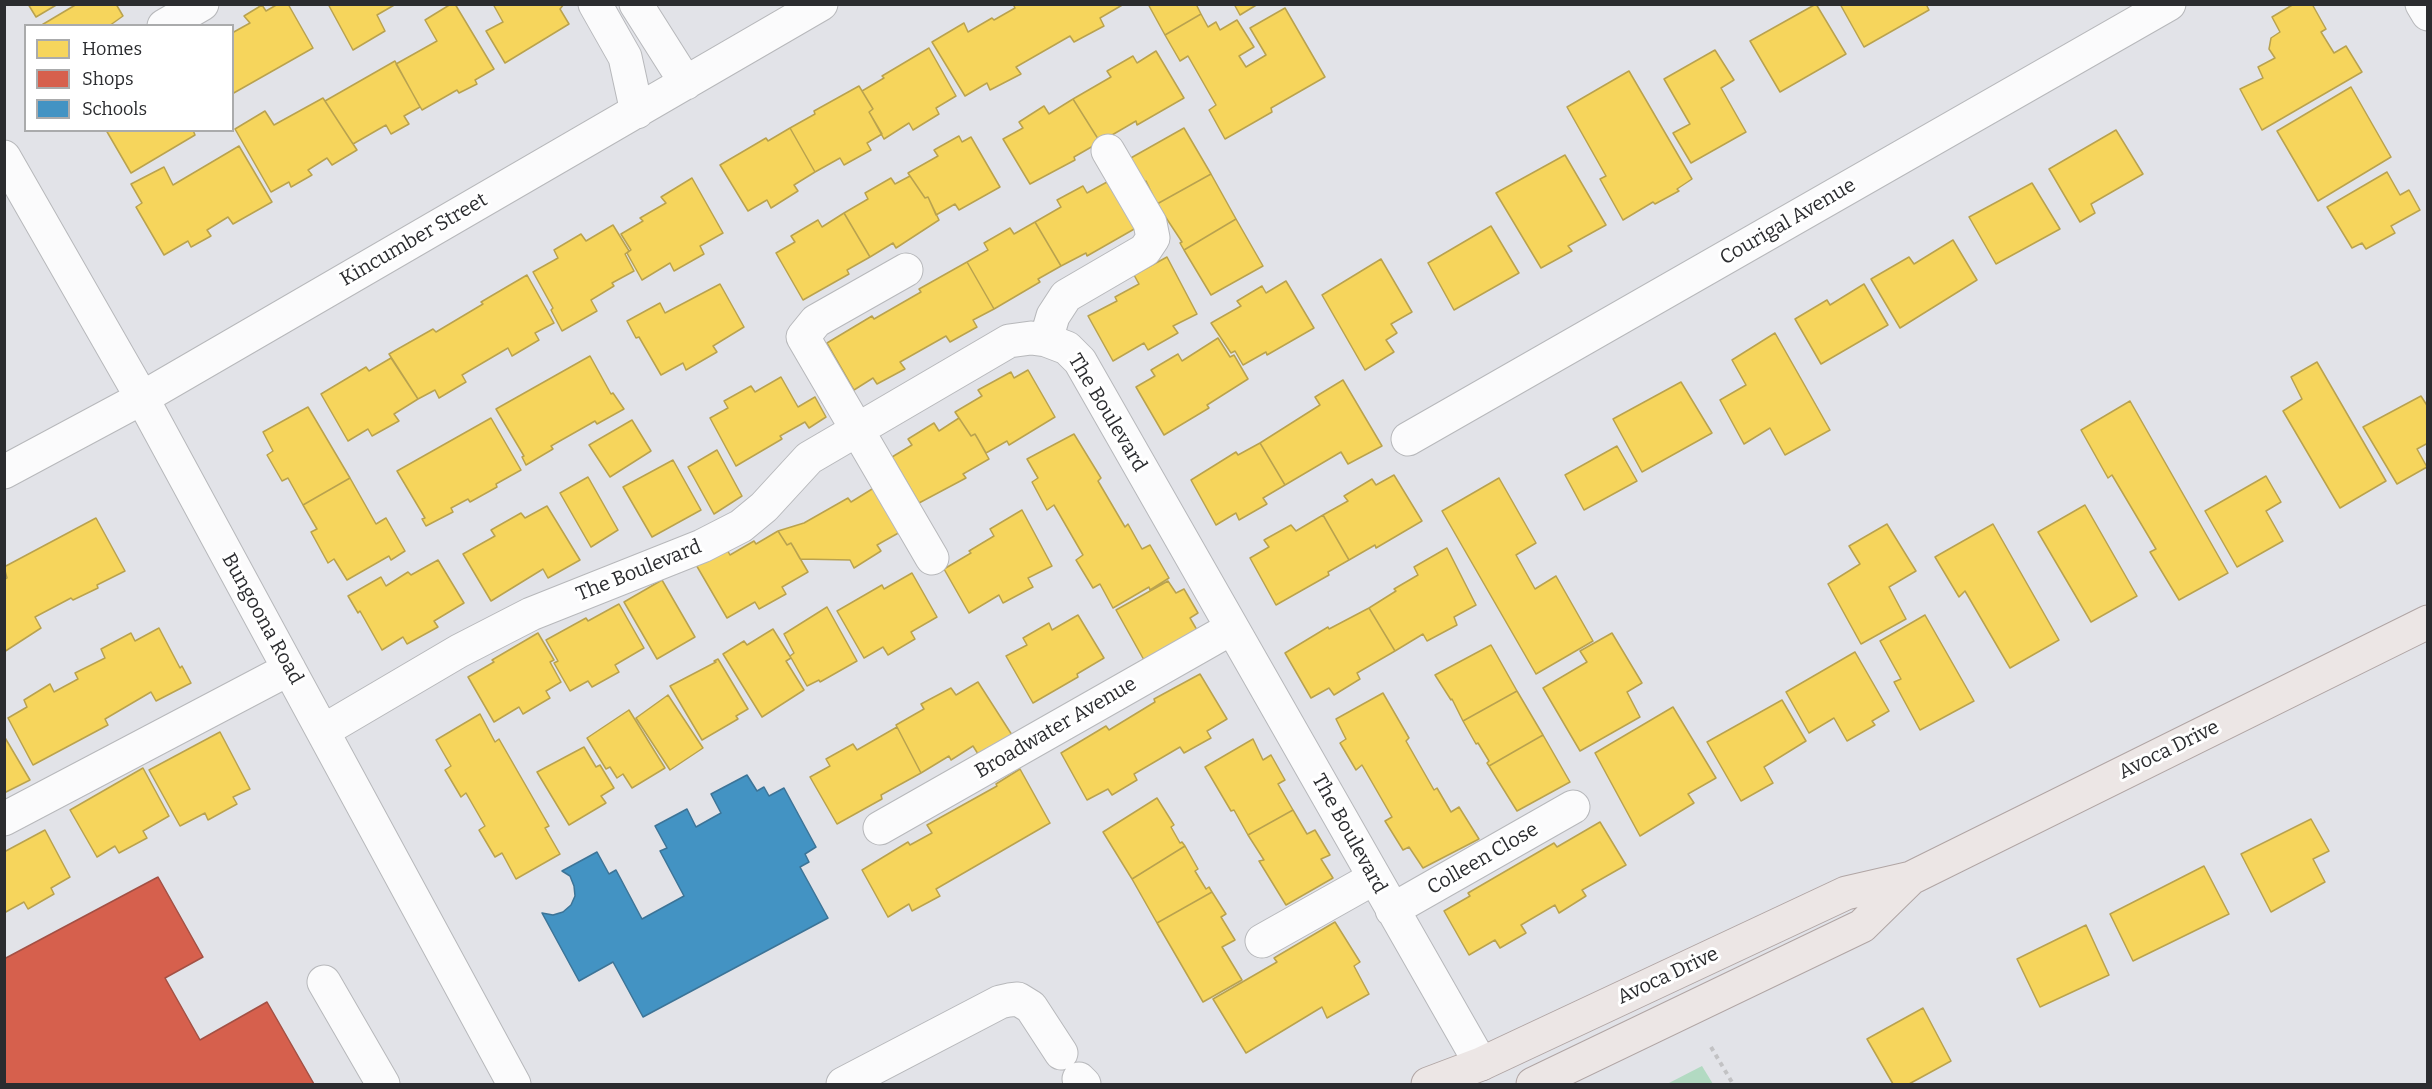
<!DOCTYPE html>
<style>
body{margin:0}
#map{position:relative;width:2432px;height:1089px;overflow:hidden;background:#e2e3e8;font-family:Bitter,serif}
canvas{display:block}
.frame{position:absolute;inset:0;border:6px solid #2b2c2f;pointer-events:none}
.legend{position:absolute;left:24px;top:24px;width:210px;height:108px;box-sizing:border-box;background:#fff;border:2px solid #aaabac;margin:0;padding:8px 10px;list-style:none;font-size:18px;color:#2b2c2f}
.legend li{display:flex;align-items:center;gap:12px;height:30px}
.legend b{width:30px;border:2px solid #aaabac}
</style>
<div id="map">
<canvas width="2432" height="1089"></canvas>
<div class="frame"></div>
<ul class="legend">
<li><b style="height:16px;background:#f6d55c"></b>Homes</li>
<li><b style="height:16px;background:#d6604d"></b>Shops</li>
<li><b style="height:16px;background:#4393c3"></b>Schools</li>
</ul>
</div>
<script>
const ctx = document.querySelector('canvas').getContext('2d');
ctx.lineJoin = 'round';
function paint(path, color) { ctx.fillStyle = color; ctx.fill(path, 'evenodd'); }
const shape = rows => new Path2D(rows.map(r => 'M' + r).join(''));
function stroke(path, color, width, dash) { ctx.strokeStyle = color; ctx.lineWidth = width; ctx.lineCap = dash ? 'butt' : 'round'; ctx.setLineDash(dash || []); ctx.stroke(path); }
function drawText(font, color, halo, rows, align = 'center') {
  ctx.font = font + ' Bitter,serif'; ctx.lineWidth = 6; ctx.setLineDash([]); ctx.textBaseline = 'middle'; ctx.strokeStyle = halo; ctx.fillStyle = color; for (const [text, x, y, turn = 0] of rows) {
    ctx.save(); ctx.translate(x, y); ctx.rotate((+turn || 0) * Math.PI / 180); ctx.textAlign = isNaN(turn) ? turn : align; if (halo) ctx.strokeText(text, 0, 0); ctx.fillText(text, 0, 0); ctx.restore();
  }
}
paint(shape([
 [1702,1066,1713,1084,1667,1084]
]), '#b2dac2');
const homes = shape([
 [28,4,58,4,36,17,28,4],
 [77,4,116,4,123,16,109,26,40,26,77,4],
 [278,4,288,4,313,48,232,94,232,33,250,23,244,16,262,5,266,11,278,4],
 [328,4,396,4,377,15,385,31,353,50,328,4],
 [451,4,455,4,494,69,475,80,477,84,459,93,457,90,422,110,396,64,437,41,425,20,451,4],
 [493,4,564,4,560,9,569,24,505,63,486,31,503,22,493,4],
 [1013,4,1124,4,1100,18,1104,26,1074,42,1070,36,1016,67,1021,74,990,90,987,83,965,96,932,42,964,23,968,32,992,18,994,20,1015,8,1013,4],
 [1148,4,1196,4,1201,14,1165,35,1148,4],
 [1234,4,1258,4,1240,15,1234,4],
 [1816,4,1846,54,1780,92,1750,41,1816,4],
 [1840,4,1926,4,1929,10,1864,47,1840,4],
 [2294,4,2312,4,2326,29,2321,32,2334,53,2346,46,2362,72,2262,130,2240,89,2263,78,2258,67,2275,58,2269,49,2271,38,2280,32,2272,17,2294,4],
 [1285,8,1325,77,1271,108,1272,112,1225,139,1209,110,1216,105,1188,56,1180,61,1165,35,1201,14,1208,27,1216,22,1220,30,1237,20,1254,47,1239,56,1246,67,1266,55,1250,28,1285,8],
 [929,48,956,96,936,108,939,114,913,130,909,123,884,139,869,112,873,109,862,91,884,78,882,76,929,48],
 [1715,50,1734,80,1721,88,1746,132,1691,163,1673,133,1690,124,1664,79,1715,50],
 [1156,51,1184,98,1137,125,1136,121,1100,142,1073,99,1111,77,1107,71,1133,56,1137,63,1156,51],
 [395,61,420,107,404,116,409,124,391,134,386,125,353,144,325,101,395,61],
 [1629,71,1692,179,1677,189,1679,191,1655,204,1653,202,1623,220,1600,179,1606,176,1567,107,1629,71],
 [859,86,873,109,869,112,882,134,867,143,871,150,844,165,840,158,815,172,790,128,815,114,814,111,859,86],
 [2351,87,2391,157,2318,201,2277,131,2351,87],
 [323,98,357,150,332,165,327,158,308,170,312,175,291,187,289,182,271,192,235,129,265,111,274,125,323,98],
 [1073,99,1100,142,1074,157,1075,160,1030,184,1003,139,1023,128,1019,122,1044,106,1049,114,1073,99],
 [790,128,815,172,794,185,798,191,771,208,767,200,748,211,720,165,766,138,768,141,790,128],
 [1184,128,1211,174,1157,204,1146,181,1143,183,1129,159,1184,128],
 [106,130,193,130,195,135,131,173,106,130],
 [2116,130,2143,174,2091,204,2095,213,2080,222,2049,169,2116,130],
 [959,136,962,142,971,137,1000,187,959,210,955,204,936,215,928,197,925,198,908,173,938,156,934,150,959,136],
 [239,146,272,202,233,224,228,217,207,230,211,236,191,247,188,241,164,255,136,207,142,203,131,184,164,167,173,185,239,146],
 [1565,155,1606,225,1568,246,1572,251,1541,268,1496,193,1565,155],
 [2387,172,2400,195,2409,190,2420,210,2391,226,2395,233,2366,249,2362,243,2352,248,2327,207,2387,172],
 [1211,174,1236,219,1184,250,1180,243,1182,242,1157,204,1211,174],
 [910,176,925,198,928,197,939,220,896,248,893,243,870,257,844,213,868,199,865,193,891,178,895,184,910,176],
 [692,178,723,233,700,246,704,254,674,271,670,263,642,280,627,253,631,250,621,234,643,221,640,218,666,203,661,197,692,178],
 [1107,182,1136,228,1087,256,1086,253,1061,266,1035,222,1061,207,1057,200,1083,186,1087,193,1107,182],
 [2032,183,2060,229,1996,264,1969,217,2032,183],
 [844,213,870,257,847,270,849,274,803,300,776,253,795,242,791,236,818,220,822,227,844,213],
 [1236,219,1263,266,1211,295,1184,250,1236,219],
 [1035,222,1061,266,1038,279,1040,282,994,309,967,262,988,250,984,243,1010,228,1014,234,1035,222],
 [613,225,629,251,625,254,634,271,612,283,614,286,591,300,597,311,562,331,551,310,553,308,533,272,558,258,554,250,581,234,586,241,613,225],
 [1491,226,1519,273,1454,310,1428,263,1491,226],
 [1953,240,1977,280,1900,328,1871,279,1909,257,1914,264,1953,240],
 [1167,257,1197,314,1173,326,1178,333,1148,350,1144,343,1113,361,1088,316,1117,301,1115,297,1139,284,1134,275,1167,257],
 [1381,259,1412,312,1391,324,1397,333,1386,340,1394,352,1365,370,1322,295,1381,259],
 [967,262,994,309,973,320,977,327,950,342,946,336,900,362,905,369,877,384,873,378,854,390,827,343,872,316,874,319,921,292,919,289,967,262],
 [527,275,554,323,535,333,539,340,512,356,508,348,462,375,466,382,439,398,435,390,418,399,389,354,433,329,436,332,483,304,481,302,527,275],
 [1286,281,1314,328,1267,355,1266,352,1243,365,1235,351,1231,353,1211,323,1241,306,1237,301,1262,286,1266,293,1286,281],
 [720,284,744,327,713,346,717,352,686,370,683,363,661,375,639,337,636,338,627,321,660,303,665,313,720,284],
 [1864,284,1888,325,1821,364,1795,319,1827,300,1830,305,1864,284],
 [1775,333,1830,430,1785,455,1770,428,1744,444,1720,400,1746,385,1732,360,1775,333],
 [1218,338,1230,357,1234,355,1248,379,1207,405,1209,408,1164,435,1136,387,1155,376,1151,370,1178,354,1182,361,1218,338],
 [590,356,611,394,613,393,624,409,597,424,595,421,551,446,553,449,526,465,522,457,524,456,496,409,590,356],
 [391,358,418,399,394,414,399,421,372,436,368,429,348,441,321,394,366,367,369,371,391,358],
 [2317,362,2386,481,2340,508,2283,411,2302,399,2291,377,2317,362],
 [1028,370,1055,417,1009,445,1007,441,986,453,975,434,971,436,955,412,982,396,978,390,1011,372,1014,378,1028,370],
 [781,377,798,407,815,397,826,417,809,428,805,422,780,436,782,439,736,466,710,418,728,408,724,401,751,386,755,392,781,377],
 [1343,380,1382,446,1348,464,1341,452,1285,485,1260,443,1320,405,1315,397,1343,380],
 [1681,382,1712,433,1642,472,1613,419,1681,382],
 [2421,396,2428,407,2428,443,2417,449,2427,467,2397,484,2363,427,2421,396],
 [2130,401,2228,573,2179,600,2150,552,2156,549,2112,475,2108,478,2081,430,2130,401],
 [308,407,350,478,303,505,288,478,282,481,267,455,273,451,263,432,308,407],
 [491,418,521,470,496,484,497,487,470,502,468,499,451,508,453,512,426,526,422,519,425,518,397,471,491,418],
 [959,418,971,436,975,434,989,459,963,474,966,478,919,503,892,457,912,445,908,439,934,423,939,431,959,418],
 [632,420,651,451,610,477,589,445,632,420],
 [1074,434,1101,478,1098,481,1125,527,1128,524,1142,549,1150,545,1169,578,1150,590,1149,587,1113,608,1100,584,1093,588,1076,560,1083,555,1054,505,1047,510,1032,482,1038,478,1027,459,1074,434],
 [1260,443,1285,485,1263,498,1267,504,1239,520,1236,513,1216,525,1191,480,1236,452,1238,455,1260,443],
 [1617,446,1637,481,1584,510,1565,475,1617,446],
 [717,450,742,496,714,514,688,467,717,450],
 [673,460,701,510,652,537,623,487,673,460],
 [1394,475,1422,521,1376,548,1375,545,1349,560,1323,515,1348,501,1344,496,1372,479,1376,485,1394,475],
 [2266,476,2281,502,2266,511,2283,541,2237,567,2205,511,2266,476],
 [588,477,618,530,591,547,560,493,588,477],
 [350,478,376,524,386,518,405,551,391,560,389,556,347,580,334,559,328,563,311,532,317,529,303,505,350,478],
 [1499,478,1536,543,1516,555,1535,589,1556,576,1593,641,1536,674,1442,511,1499,478],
 [877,486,902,531,877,545,881,551,854,568,850,560,800,559,791,543,787,545,778,531,804,523,848,498,851,502,877,486],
 [2085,505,2137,596,2091,622,2038,532,2085,505],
 [547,506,580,560,548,578,543,569,491,601,463,554,495,536,491,530,521,513,525,518,547,506],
 [1022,510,1052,566,1028,578,1033,587,1003,603,999,595,969,613,944,569,971,553,969,551,994,536,990,529,1022,510],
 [1323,515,1349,560,1328,572,1329,575,1276,605,1250,558,1269,547,1264,540,1291,525,1296,531,1323,515],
 [96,518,125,571,97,585,98,588,73,600,71,598,35,617,41,628,4,652,4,580,7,578,4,567,96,518],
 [1887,524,1916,571,1889,587,1906,619,1861,644,1828,584,1860,564,1849,546,1887,524],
 [1993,524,2059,640,2010,668,1965,591,1959,597,1935,557,1993,524],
 [778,531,787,545,791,543,808,572,782,587,786,594,759,609,755,602,727,618,695,563,725,546,730,555,754,541,756,544,778,531],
 [1447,548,1476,605,1454,617,1457,625,1427,641,1423,634,1395,651,1369,608,1396,591,1394,589,1418,575,1414,567,1447,548],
 [438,560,464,603,434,621,438,627,407,644,403,637,382,650,360,611,358,613,348,596,381,577,386,586,408,572,411,575,438,560],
 [912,573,937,617,911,632,915,639,888,655,883,647,864,658,837,611,882,585,884,589,912,573],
 [662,580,695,637,657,659,624,602,662,580],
 [1168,581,1176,593,1184,589,1198,613,1190,618,1197,630,1144,660,1116,610,1168,581],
 [619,604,644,648,615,665,619,672,592,687,588,681,570,691,554,663,558,661,546,640,586,618,588,621,619,604],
 [827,607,857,661,820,682,819,680,807,686,790,656,794,653,784,634,827,607],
 [1369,608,1395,651,1357,673,1360,679,1334,695,1329,688,1311,698,1285,653,1328,627,1329,629,1369,608],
 [1078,615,1104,658,1077,674,1078,677,1033,703,1006,656,1027,645,1023,638,1049,623,1052,630,1078,615],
 [1925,615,1974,701,1920,730,1894,682,1901,679,1880,641,1925,615],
 [159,628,180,668,182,666,191,683,156,701,151,692,105,719,108,725,33,765,8,718,27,707,24,700,50,684,54,692,78,679,75,673,105,658,101,649,131,633,135,641,159,628],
 [773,629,791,658,786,661,804,690,762,717,723,654,744,641,747,645,773,629],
 [538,633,554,660,550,662,561,682,546,691,550,698,523,714,519,707,494,722,468,677,494,662,492,660,538,633],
 [1612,633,1642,683,1627,692,1640,717,1580,751,1543,688,1587,662,1580,651,1612,633],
 [1491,645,1517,691,1463,721,1452,699,1451,700,1435,675,1491,645],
 [1855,652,1889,711,1872,721,1875,725,1847,741,1834,718,1809,733,1786,692,1855,652],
 [718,659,748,709,736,716,738,719,702,740,670,686,716,662,714,661,718,659],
 [1200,674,1227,719,1207,731,1211,738,1184,753,1180,747,1134,774,1137,780,1112,795,1108,789,1087,800,1061,753,1106,726,1109,730,1155,702,1154,699,1200,674],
 [978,682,1012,735,978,754,973,746,951,760,949,756,921,773,896,725,924,709,921,704,951,688,956,695,978,682],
 [1517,691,1543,735,1489,766,1487,763,1489,761,1478,743,1476,744,1463,721,1517,691],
 [1383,693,1409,738,1406,741,1434,790,1437,788,1451,812,1459,807,1479,839,1423,868,1409,847,1403,850,1385,821,1392,817,1362,765,1356,770,1340,743,1346,739,1336,719,1383,693],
 [668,695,703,748,670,770,636,718,668,695],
 [1782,700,1806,741,1764,767,1773,783,1741,801,1707,742,1782,700],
 [1673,707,1716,778,1688,794,1694,803,1640,836,1595,753,1673,707],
 [629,710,665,768,632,788,623,774,617,778,610,767,606,769,587,738,629,710],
 [480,714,495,742,499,739,549,826,545,828,560,854,516,879,502,853,495,857,479,830,485,826,466,793,461,797,445,770,451,766,436,740,480,714],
 [897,727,921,773,881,795,882,799,837,824,810,777,830,766,826,759,853,744,857,750,897,727],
 [220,732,250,789,233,797,237,804,208,820,205,813,180,826,149,770,220,732],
 [1543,735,1570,782,1517,811,1489,766,1543,735],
 [4,736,30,780,4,793,4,736],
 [1253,739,1263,760,1271,755,1285,780,1278,784,1293,810,1248,835,1234,810,1231,811,1205,767,1253,739],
 [584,747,596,767,600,765,614,788,601,796,606,803,569,825,537,772,584,747],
 [143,768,169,816,143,831,147,838,119,853,115,846,97,857,70,810,143,768],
 [1020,769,1050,823,936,889,940,896,912,911,909,904,888,917,862,870,908,842,910,845,932,833,927,825,997,786,996,784,1020,769],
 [1157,798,1174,825,1171,827,1180,843,1182,842,1185,846,1132,879,1103,832,1157,798],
 [1293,810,1307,834,1315,830,1330,855,1321,859,1333,878,1286,905,1259,861,1264,860,1248,835,1293,810],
 [2311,819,2329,851,2313,859,2325,882,2271,912,2241,854,2311,819],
 [1600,822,1626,865,1582,890,1586,896,1559,913,1555,905,1521,925,1526,933,1500,948,1495,940,1469,955,1444,911,1470,896,1468,893,1554,843,1557,847,1600,822],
 [45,830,70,877,51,888,54,894,28,909,24,902,4,913,4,852,45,830],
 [1185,846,1198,869,1195,871,1206,889,1209,887,1212,892,1157,923,1132,879,1185,846],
 [2204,866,2229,914,2133,961,2110,914,2204,866],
 [1212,892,1226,914,1221,917,1235,940,1222,947,1242,980,1203,1002,1157,923,1212,892],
 [1335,922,1360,962,1354,966,1369,994,1327,1018,1322,1007,1246,1053,1213,999,1277,962,1274,958,1335,922],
 [2086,925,2109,975,2040,1007,2017,959,2086,925],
 [1923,1008,1951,1061,1909,1084,1893,1084,1867,1039,1923,1008]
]);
paint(homes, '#f6d55c');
stroke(homes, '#b9a24e', 1.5);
const shops = shape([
 [158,877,203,957,165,978,200,1040,267,1002,314,1084,4,1084,4,959,158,877]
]);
paint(shops, '#d6604d');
stroke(shops, '#a35044', 1.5);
const schools = shape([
 [747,775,757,791,764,787,769,796,784,788,816,847,805,854,809,862,800,867,828,918,643,1017,613,962,579,981,542,913,553,915,563,912,571,905,575,896,574,886,570,876,562,871,597,852,609,874,616,870,642,919,684,896,660,851,667,848,655,826,687,809,696,827,721,813,711,794,747,775]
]);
paint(schools, '#4393c3');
stroke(schools, '#3c7497', 1.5);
const minor = shape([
 [595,4,625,57,637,112],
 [636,4,686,83],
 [2422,4,2428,14],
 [164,26,202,4],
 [4,157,142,398,514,1084],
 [906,270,816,321,803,337,932,558],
 [1046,340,1053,316,1066,296,1145,250,1153,238,1150,223,1108,151],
 [1408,439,2169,4],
 [4,472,142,398,821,4],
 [323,731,459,651,531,614,702,546,741,526,764,507,809,458,1009,341,1031,338,1046,340,1067,348,1080,361,1481,1064],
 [4,819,289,669],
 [880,828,1232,628],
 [1392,910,1573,807],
 [1262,941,1374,878],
 [324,982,383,1084],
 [1079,1079,1084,1084],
 [843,1084,1000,1002,1009,1000,1018,999,1031,1007,1061,1053]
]);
const major = shape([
 [1428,1084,1481,1064,1846,893,1911,878,2428,622],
 [1533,1084,1862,926,1911,878]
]);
stroke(minor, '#b7b8bb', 35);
stroke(major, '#b0a5a4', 35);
stroke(shape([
 [1711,1047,1733,1084]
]), '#c2c2c4', 4, [4.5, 4.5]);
stroke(minor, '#fbfbfc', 33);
stroke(major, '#ece6e5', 33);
drawText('20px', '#2b2c2f', '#fff', [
 ["Courigal Avenue",1788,222,-30],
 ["Kincumber Street",414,240,-30],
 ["The Boulevard",1107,413,59],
 ["The Boulevard",639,571,-22],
 ["Bungoona Road",262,619,61],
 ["Broadwater Avenue",1056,728,-30],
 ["Avoca Drive",2169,750,-26],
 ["The Boulevard",1349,834,61],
 ["Colleen Close",1483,859,-30],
 ["Avoca Drive",1668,976,-25]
]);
</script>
